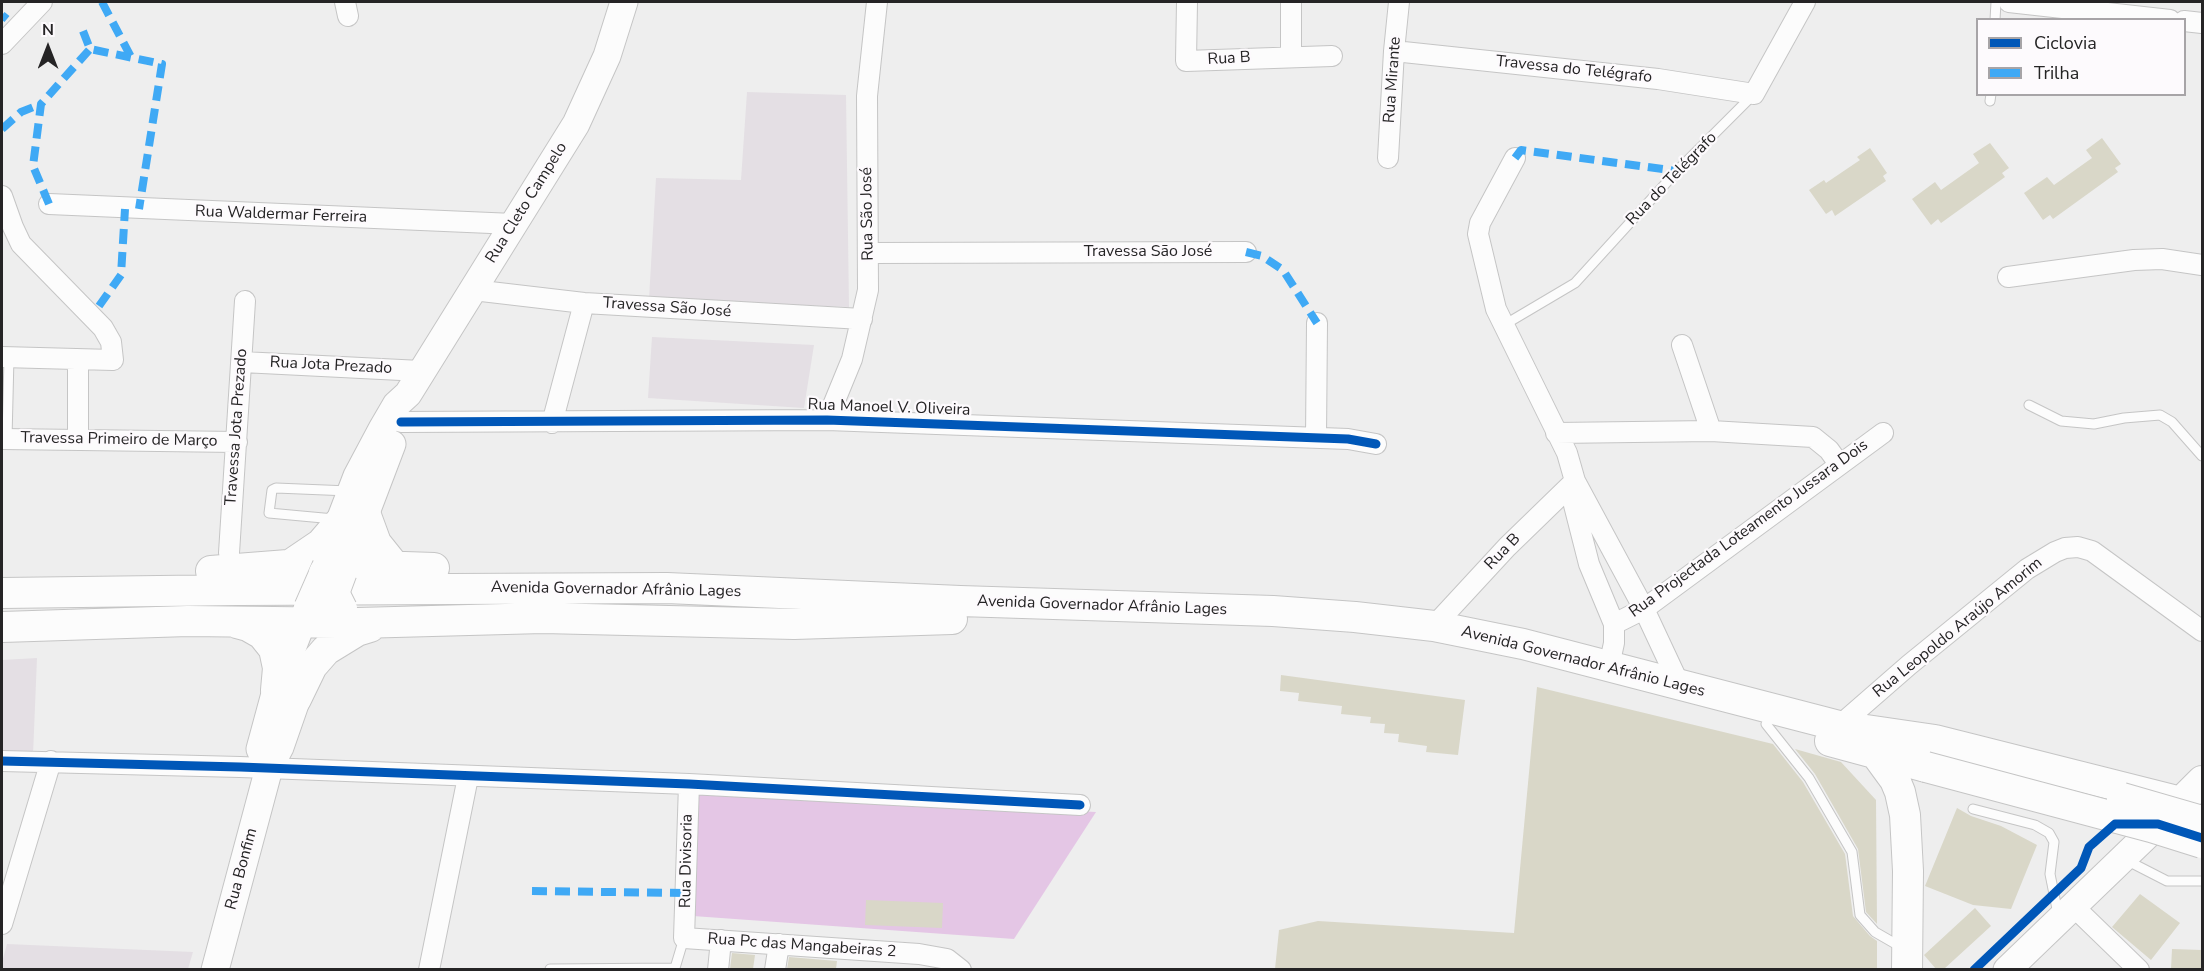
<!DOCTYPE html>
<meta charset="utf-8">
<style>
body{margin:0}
#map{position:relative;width:2204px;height:971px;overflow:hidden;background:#eee;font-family:"Nunito Sans",sans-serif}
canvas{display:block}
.frame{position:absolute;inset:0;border:3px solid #252425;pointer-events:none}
.legend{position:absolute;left:1976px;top:18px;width:210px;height:78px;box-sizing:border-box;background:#fdfafd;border:2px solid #a7a4a7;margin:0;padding:8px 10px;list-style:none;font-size:18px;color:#252425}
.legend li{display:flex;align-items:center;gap:12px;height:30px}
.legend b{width:30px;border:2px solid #a7a4a7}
.north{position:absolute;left:18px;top:18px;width:60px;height:60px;-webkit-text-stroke:4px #fdfafd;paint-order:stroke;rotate:0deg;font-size:16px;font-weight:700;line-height:24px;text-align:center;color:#252425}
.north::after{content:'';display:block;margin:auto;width:21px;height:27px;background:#252425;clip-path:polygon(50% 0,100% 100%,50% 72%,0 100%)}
</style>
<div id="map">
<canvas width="2204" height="971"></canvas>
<div class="frame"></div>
<ul class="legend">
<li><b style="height:8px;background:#0057b8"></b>Ciclovia</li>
<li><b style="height:8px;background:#3fa9f5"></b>Trilha</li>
</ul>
<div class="north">N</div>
</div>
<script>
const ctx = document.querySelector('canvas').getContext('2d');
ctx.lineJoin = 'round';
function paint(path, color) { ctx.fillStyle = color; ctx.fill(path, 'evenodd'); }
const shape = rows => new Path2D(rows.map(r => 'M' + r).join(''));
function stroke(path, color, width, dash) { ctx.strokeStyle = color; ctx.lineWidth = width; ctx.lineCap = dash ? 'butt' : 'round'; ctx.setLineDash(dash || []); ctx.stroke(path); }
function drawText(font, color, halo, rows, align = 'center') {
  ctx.font = font + ' "Nunito Sans",sans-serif'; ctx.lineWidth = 4.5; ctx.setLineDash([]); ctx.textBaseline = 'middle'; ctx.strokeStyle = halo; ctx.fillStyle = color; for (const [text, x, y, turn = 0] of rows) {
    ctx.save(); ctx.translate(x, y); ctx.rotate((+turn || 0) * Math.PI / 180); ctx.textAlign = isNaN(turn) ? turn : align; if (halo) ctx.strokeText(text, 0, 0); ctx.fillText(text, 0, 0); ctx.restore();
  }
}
paint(shape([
 [747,92,846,95,849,307,649,299,656,178,741,180],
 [652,337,814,345,804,408,648,398],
 [37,658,33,755,2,755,2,660],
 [7,944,193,952,188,969,2,969,2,962]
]), '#e4dfe4');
paint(shape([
 [699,792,1096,812,1014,939,693,916]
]), '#e4c6e5');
paint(shape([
 [2102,138,2121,164,2115,168,2118,172,2053,219,2050,215,2043,220,2024,193,2047,177,2054,185,2092,158,2086,150],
 [1990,143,2009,168,2002,173,2005,177,1941,223,1938,219,1931,225,1912,199,1935,182,1941,190,1979,163,1973,154],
 [1870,148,1887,173,1883,176,1886,181,1835,216,1832,210,1826,214,1809,190,1824,180,1826,183,1860,160,1857,157],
 [1281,675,1465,700,1458,755,1426,752,1427,746,1398,742,1399,734,1384,733,1385,724,1370,723,1371,717,1341,714,1342,706,1298,701,1299,693,1280,691],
 [1537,687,1773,744,1803,782,1845,854,1853,916,1870,936,1877,941,1877,969,1275,969,1279,930,1318,921,1514,933],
 [1795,749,1841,762,1876,800,1877,924,1866,912,1858,849,1815,774],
 [1957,808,1971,816,2001,826,2037,845,2011,909,1973,905,1925,886],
 [2140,894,2180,923,2151,960,2112,927],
 [866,900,943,903,942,928,865,925],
 [1975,908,1991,926,1944,969,1936,969,1924,955],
 [2172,949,2202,950,2202,969,2171,969],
 [732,953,755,955,753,969,730,969],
 [789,957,837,961,836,969,787,969]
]), '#d9d7c8');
const lane = shape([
 [1995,20,1996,2],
 [1990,101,1991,94],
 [1504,325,1575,283,1677,171,1754,94],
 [2029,405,2061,421,2094,424,2124,418,2160,415,2172,422,2202,456],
 [7,439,9,357],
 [334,519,269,513,272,490,276,488,349,491],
 [1766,724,1809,778,1852,852,1860,915,1875,932,1901,947],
 [1973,809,2035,825,2049,833,2054,842,2050,874,2058,914],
 [2126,860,2167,881,2202,881],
 [550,969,675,968,684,938]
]);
const street = shape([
 [345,2,348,16],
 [1187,2,1186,61,1332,56],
 [2009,2,2170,20],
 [2184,21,2202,23],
 [2,44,42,2],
 [1394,51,1658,79,1754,94,1805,2],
 [1291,56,1291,2],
 [1388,158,1394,51,1399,2],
 [1515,158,1480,223,1478,234,1496,309,1567,453,1575,481,1574,505,1589,564,1614,624,1614,643,1609,666],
 [2,196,13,227,21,244,103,328,111,342,113,360,2,357],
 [49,204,514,224],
 [870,253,1246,252],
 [2008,277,2134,260,2162,259,2202,265],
 [473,290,584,303,862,319],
 [1682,345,1711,431],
 [78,360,78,440],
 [242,362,421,371],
 [827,420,852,359,868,290,867,96,877,2],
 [401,422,827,420,1348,439,1376,444],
 [552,423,584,303],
 [1556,433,1711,431,1813,437,1829,450,1839,464],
 [1316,438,1317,323],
 [2,439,237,442],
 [1575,481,1644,609,1680,686],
 [229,553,245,301],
 [1614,624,1644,609,1883,433],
 [1434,626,1507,547,1575,481],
 [1839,726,1909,665,2027,569,2055,552,2065,548,2078,547,2092,551,2202,631],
 [2,761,240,767,689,784,1080,805],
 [689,784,684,938,919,954,947,959,961,970],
 [2073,906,2139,970],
 [2,924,51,761],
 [429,970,468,777],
 [718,970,721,940],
 [775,970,779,944]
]);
const secondary = shape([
 [334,545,339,523,357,476,382,429,396,405,408,394,576,124,607,56,624,2],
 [343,573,392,444],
 [268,767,260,749,276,690,308,607],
 [215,970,269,768,280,747,304,678],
 [2007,970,2168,815]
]);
const primary = shape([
 [365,513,376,543,396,568],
 [329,562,346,565,434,568],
 [290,565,321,544,339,523],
 [211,571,288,565,298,568,307,573,310,579],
 [2,593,238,590,667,588,960,601,1273,611,1355,617,1434,626,1523,644,1839,726,1935,740,2181,802,2202,781],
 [237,623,248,626,262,634,274,649,278,668,276,690],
 [2,627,188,621,358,623,543,618,794,624,952,619],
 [296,699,312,666,326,650,357,631,370,627],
 [1830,741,1926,767],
 [1876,754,1895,780,1900,792,1905,815,1908,871,1907,970]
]);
stroke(lane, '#c5c5c5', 11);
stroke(street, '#c5c5c5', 22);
stroke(secondary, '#c5c5c5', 29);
stroke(primary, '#c5c5c5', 32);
stroke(lane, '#fcfcfc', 9);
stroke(street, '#fcfcfc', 20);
stroke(secondary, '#fcfcfc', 27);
stroke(primary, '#fcfcfc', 30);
const secondaryBridge = shape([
 [308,607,326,566],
 [327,616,343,573]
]);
const primaryBridge = shape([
 [324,573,342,609],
 [1926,767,2151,827,2202,843],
 [2122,798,2202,821]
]);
stroke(secondaryBridge, '#c5c5c5', 29, []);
stroke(primaryBridge, '#c5c5c5', 32, []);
stroke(secondaryBridge, '#fcfcfc', 27);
stroke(primaryBridge, '#fcfcfc', 30);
stroke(shape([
 [102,2,131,57],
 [2,15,7,19],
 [83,31,90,49,162,64,139,209],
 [2,129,21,112,41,104],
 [1515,158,1521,150,1677,171],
 [49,204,33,166,41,104,90,49],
 [1246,252,1262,256,1283,270,1317,323],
 [99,306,121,275,125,209],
 [532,891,686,893]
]), '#3fa9f5', 8, [15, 8]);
stroke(shape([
 [401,422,827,420,1348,439,1376,444],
 [2,761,240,767,689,784,1080,805],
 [1974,970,2081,868,2089,847,2115,824,2158,824,2202,838]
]), '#0057b8', 9);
drawText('16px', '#252425', '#fdfafd', [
 ["Rua B",1229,59,-3],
 ["Travessa do Telégrafo",1574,70,6],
 ["Rua Mirante",1393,80,-86],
 ["Rua do Telégrafo",1672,179,-46],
 ["Rua Cleto Campelo",527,203,-58],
 ["Rua São José",868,214,-91],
 ["Rua Waldermar Ferreira",281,215,2],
 ["Travessa São José",1148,252],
 ["Travessa São José",667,308,4],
 ["Rua Jota Prezado",331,366,3],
 ["Rua Manoel V. Oliveira",889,408,2],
 ["Travessa Jota Prezado",237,427,-86],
 ["Travessa Primeiro de Março",119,440,1],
 ["Rua Projectada Loteamento Jussara Dois",1749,529,-36],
 ["Rua B",1503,552,-46],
 ["Avenida Governador Afrânio Lages",616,590,1],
 ["Avenida Governador Afrânio Lages",1102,606,2],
 ["Rua Leopoldo Araújo Amorim",1958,628,-39],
 ["Avenida Governador Afrânio Lages",1583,662,14],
 ["Rua Divisoria",687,861,-89],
 ["Rua Bonfim",242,869,-75],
 ["Rua Pc das Mangabeiras 2",802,946,4]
]);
</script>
